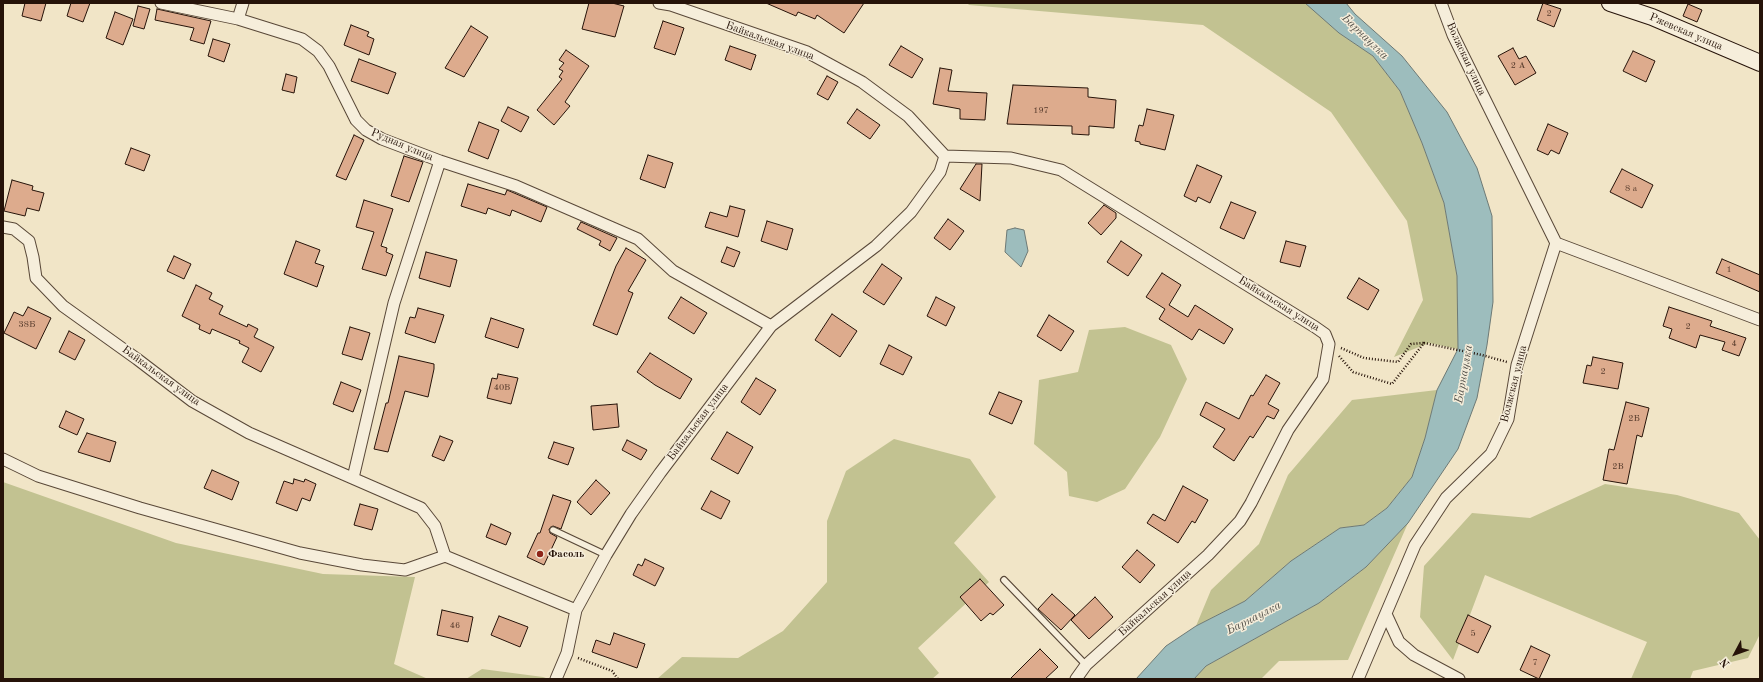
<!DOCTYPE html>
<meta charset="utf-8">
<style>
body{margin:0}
#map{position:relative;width:1763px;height:682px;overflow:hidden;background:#f1e5c7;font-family:"Old Standard TT",serif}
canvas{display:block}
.frame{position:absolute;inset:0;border:4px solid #261309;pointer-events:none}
.north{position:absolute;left:1715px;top:634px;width:40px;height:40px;-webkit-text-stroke:3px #f6eedb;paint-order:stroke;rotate:229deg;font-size:11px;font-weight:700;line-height:16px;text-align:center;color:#261309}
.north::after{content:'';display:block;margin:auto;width:14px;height:18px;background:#261309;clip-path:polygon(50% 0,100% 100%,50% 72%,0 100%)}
</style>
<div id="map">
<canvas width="1763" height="682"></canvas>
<div class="frame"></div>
<div class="north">N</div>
</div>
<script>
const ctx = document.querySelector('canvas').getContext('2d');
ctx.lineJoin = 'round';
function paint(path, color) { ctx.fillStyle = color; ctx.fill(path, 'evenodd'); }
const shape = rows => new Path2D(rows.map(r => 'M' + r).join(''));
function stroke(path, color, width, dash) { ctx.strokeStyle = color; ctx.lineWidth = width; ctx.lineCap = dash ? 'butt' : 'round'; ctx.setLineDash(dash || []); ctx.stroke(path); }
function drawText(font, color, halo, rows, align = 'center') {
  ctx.font = font + ' "Old Standard TT",serif'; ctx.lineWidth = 3; ctx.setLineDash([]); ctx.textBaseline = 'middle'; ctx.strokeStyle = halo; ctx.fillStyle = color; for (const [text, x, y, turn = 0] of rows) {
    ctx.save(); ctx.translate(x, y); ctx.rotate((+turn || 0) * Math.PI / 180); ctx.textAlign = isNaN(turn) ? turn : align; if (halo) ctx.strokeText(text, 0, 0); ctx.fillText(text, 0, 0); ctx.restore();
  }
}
paint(shape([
 [967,3,1308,4,1339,33,1373,56,1400,91,1422,143,1444,203,1457,276,1458,349,1429,343,1394,357,1423,300,1407,221,1331,112,1203,25,969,5],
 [1125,327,1171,345,1187,379,1160,437,1125,489,1097,502,1069,496,1067,472,1034,444,1039,380,1078,372,1089,330],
 [1437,390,1425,438,1412,477,1387,508,1364,525,1340,528,1291,561,1245,601,1196,626,1211,590,1259,544,1288,475,1352,400],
 [894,439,970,459,996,497,954,543,989,582,918,648,939,673,932,679,657,679,682,657,738,658,783,631,827,582,827,521,846,471],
 [3,482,176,543,323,574,415,577,394,664,428,679,3,679],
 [1605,484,1677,495,1739,513,1760,540,1760,634,1748,658,1693,671,1690,679,1631,679,1647,642,1485,575,1453,660,1420,617,1424,566,1472,513,1530,518],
 [1408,523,1348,660,1279,661,1261,679,1194,679,1206,666,1319,603,1366,567],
 [482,669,543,677,549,679,466,679]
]), '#c2c291');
const water = shape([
 [1305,3,1346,3,1355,14,1402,56,1447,112,1477,168,1492,216,1493,302,1487,345,1477,398,1458,449,1408,523,1366,567,1319,603,1206,666,1194,679,1136,679,1166,646,1196,626,1245,601,1291,561,1340,528,1364,525,1387,508,1412,477,1425,438,1437,390,1458,349,1457,276,1444,203,1422,143,1400,91,1373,56,1339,33,1305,3],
 [1015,228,1024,230,1028,251,1021,267,1005,252,1007,230,1015,228]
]);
paint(water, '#9dbdbd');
stroke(water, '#6d7975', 1);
const building = shape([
 [25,3,46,3,41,21,22,16,25,3],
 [71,3,90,3,83,22,67,16,71,3],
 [589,3,612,3,624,6,615,37,582,29,589,3],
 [766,3,864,3,844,33,817,15,815,19,798,12,796,16,766,3],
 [1543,3,1561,9,1554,27,1537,20,1543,3],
 [1688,4,1702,10,1697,22,1683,16,1688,4],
 [138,6,150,9,144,29,133,26,138,6],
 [157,9,211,21,204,44,190,40,194,28,155,20,157,9],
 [115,12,133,19,123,45,106,38,115,12],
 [663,21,684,28,675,55,654,48,663,21],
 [351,25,369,32,367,36,374,39,369,55,344,45,351,25],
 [471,26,488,37,464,77,445,68,471,26],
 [213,39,230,44,224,62,208,56,213,39],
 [730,46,756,55,751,70,725,60,730,46],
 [901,46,923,59,912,78,889,65,901,46],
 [1513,48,1519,59,1526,56,1536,73,1515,85,1498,56,1513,48],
 [566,50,589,66,565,102,570,106,554,125,537,110,562,79,559,77,563,71,559,69,564,63,559,60,566,50],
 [1633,51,1655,61,1646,82,1623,71,1633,51],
 [359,59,396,73,388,94,351,81,359,59],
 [940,68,952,70,948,91,987,93,985,120,960,119,960,109,933,104,940,68],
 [286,74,297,77,294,93,282,90,286,74],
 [827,76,838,82,828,100,817,94,827,76],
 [1013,85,1088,88,1088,97,1116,100,1114,128,1089,126,1089,135,1072,134,1072,126,1007,124,1013,85],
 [508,107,529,117,521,132,501,121,508,107],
 [857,109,880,125,870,139,847,123,857,109],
 [1147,109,1174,115,1165,150,1140,144,1140,142,1135,141,1139,125,1143,126,1147,109],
 [479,122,499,130,488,159,468,151,479,122],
 [1548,124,1568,133,1559,154,1551,150,1548,155,1537,150,1548,124],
 [354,135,364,140,346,180,336,176,354,135],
 [131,148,150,155,144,171,125,164,131,148],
 [648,155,673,163,665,188,640,179,648,155],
 [404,156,423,162,409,202,391,196,404,156],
 [976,164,982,164,980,201,960,189,976,164],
 [1197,165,1222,176,1210,203,1198,197,1196,202,1184,196,1197,165],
 [1622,169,1653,185,1642,208,1610,192,1622,169],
 [12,180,33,186,32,190,44,193,39,211,27,208,25,216,4,211,12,180],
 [468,184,505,195,507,190,547,207,541,222,512,210,510,216,488,208,486,214,461,206,468,184],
 [364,200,393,209,381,246,387,248,386,252,393,255,386,276,362,269,374,232,356,227,364,200],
 [1231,202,1256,212,1244,239,1220,228,1231,202],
 [1104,205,1116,213,1116,218,1101,235,1088,223,1104,205],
 [730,206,745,210,738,237,705,227,710,212,727,217,730,206],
 [948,219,964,231,950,250,934,238,948,219],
 [767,221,793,229,787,250,761,241,767,221],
 [581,222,617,238,610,251,599,245,601,241,577,229,581,222],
 [296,241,320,250,315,263,324,266,317,287,284,274,296,241],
 [1121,241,1142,255,1128,276,1107,262,1121,241],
 [1286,241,1306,246,1300,267,1280,262,1286,241],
 [727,247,740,252,734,267,721,262,727,247],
 [626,248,646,260,628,291,633,293,617,335,593,325,616,266,626,248],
 [426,252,457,260,450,287,419,278,426,252],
 [174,256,191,264,184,279,167,271,174,256],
 [1722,259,1760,275,1760,292,1716,273,1722,259],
 [882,264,902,278,884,305,863,292,882,264],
 [1162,273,1181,285,1169,305,1188,317,1195,305,1233,329,1224,344,1199,329,1192,340,1159,319,1165,309,1146,297,1162,273],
 [1359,278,1379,290,1368,310,1347,298,1359,278],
 [196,285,212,293,209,299,223,306,219,314,247,327,248,324,258,329,254,337,274,347,261,372,242,362,249,348,239,343,240,341,212,329,210,334,199,329,200,325,182,316,196,285],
 [681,297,707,313,694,334,668,318,681,297],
 [936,297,955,307,946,326,927,316,936,297],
 [28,307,51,318,36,349,4,333,14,312,23,316,28,307],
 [1669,307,1712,321,1710,326,1746,338,1739,356,1722,350,1725,342,1700,335,1696,348,1669,338,1672,329,1663,326,1669,307],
 [418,308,444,315,435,343,405,333,410,317,415,318,418,308],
 [832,314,857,331,840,357,815,340,832,314],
 [1049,315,1074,331,1061,351,1037,336,1049,315],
 [491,318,524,329,518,348,485,337,491,318],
 [350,327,370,333,362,360,342,354,350,327],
 [69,331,85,340,75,360,59,352,69,331],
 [889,345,912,357,903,375,880,364,889,345],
 [650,353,692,379,680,399,655,385,637,372,650,353],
 [399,356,434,364,434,369,428,397,405,391,388,452,374,449,386,403,388,403,399,356],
 [1593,357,1623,363,1618,389,1583,383,1587,365,1591,366,1593,357],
 [498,374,518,378,511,404,487,398,492,378,497,379,498,374],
 [1266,375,1280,383,1268,404,1279,410,1274,419,1267,416,1253,438,1250,436,1234,461,1213,447,1225,429,1200,415,1206,402,1239,419,1251,395,1253,396,1266,375],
 [756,378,776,390,760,415,741,402,756,378],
 [341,382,361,390,353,412,333,404,341,382],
 [999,392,1022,401,1012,424,989,414,999,392],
 [1626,402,1649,408,1642,437,1637,435,1627,484,1603,480,1609,449,1614,450,1626,402],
 [617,404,619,427,593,430,591,406,617,404],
 [66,411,84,419,77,435,59,427,66,411],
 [727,432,753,447,738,474,711,459,727,432],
 [87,433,116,442,110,462,78,452,87,433],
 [440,436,453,441,444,461,432,456,440,436],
 [627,440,647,450,641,460,622,450,627,440],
 [554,442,574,448,568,465,548,458,554,442],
 [212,470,239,482,232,500,204,488,212,470],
 [294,479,304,482,305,479,316,484,310,501,302,498,297,511,276,503,284,481,293,484,294,479],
 [596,480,610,493,591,515,577,502,596,480],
 [1183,486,1208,500,1195,523,1192,521,1178,543,1147,523,1153,514,1165,521,1183,486],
 [711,491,730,501,721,519,701,509,711,491],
 [553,495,571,501,561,529,553,526,549,529,550,533,557,537,544,565,527,557,538,533,540,533,553,495],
 [360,504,378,509,372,530,354,525,360,504],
 [491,524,511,533,506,545,486,537,491,524],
 [1137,550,1155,565,1140,583,1122,567,1137,550],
 [645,559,664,568,655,586,633,575,638,564,642,566,645,559],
 [980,579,1004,605,993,615,990,613,981,621,960,597,980,579],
 [1052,594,1075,615,1061,630,1038,609,1052,594],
 [1095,597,1113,617,1089,639,1071,620,1095,597],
 [442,610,473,617,468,642,437,635,442,610],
 [1468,615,1491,626,1478,653,1456,642,1468,615],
 [499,616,528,627,520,647,491,635,499,616],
 [614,633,645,644,637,668,592,652,596,640,610,645,614,633],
 [1531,646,1550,655,1539,679,1520,670,1531,646],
 [1040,649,1058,667,1045,679,1010,679,1040,649]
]);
paint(building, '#ddab8d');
stroke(building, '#261309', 1);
const service = shape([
 [553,530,606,555],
 [1004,580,1086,665]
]);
const minor = shape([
 [161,3,238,19,302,39,318,51,329,66,356,120,366,130,382,139,440,161,516,186,638,239,673,271,771,326],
 [238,19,243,3],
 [945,156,1011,158,1061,170,1315,327,1325,334,1329,344,1323,379,1288,430,1251,503,1240,521,1208,555,1086,665,1076,679],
 [3,227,14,229,29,241,33,257,36,278,63,306,137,359,192,401,249,433,421,508,435,526,445,556],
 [1556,243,1760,320],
 [3,459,38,476,140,508,300,553,362,565,405,570,445,556,576,610],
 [353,478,394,303,440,161],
 [1386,614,1399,642,1414,655,1459,679],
 [556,679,567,653,576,610,606,555,631,514,660,473,771,326,876,246,911,212,940,172,945,156,908,116,862,82,807,52,671,5,659,3],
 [1358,679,1415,545,1446,498,1491,454,1508,419,1517,365,1556,243,1453,35,1441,3]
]);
const secondary = shape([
 [1610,3,1652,17,1760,63]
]);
stroke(service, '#594838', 8);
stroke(minor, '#594838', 13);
stroke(secondary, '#261309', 18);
stroke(shape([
 [1341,348,1364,358,1398,362,1411,344,1424,343],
 [1339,356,1353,372,1392,384,1424,343,1482,355,1507,362],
 [578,658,612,671,618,679]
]), '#261309', 2.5, [1, 2]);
stroke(service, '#f6eedb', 5.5);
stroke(minor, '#f6eedb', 11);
stroke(secondary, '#f6eedb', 16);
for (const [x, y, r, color] of [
 [540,554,4,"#8f2418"]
]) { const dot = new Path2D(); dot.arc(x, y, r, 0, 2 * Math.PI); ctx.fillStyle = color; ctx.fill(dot); stroke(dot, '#f6eedb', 1.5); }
drawText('9px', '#54392a', null, [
 ["2",1549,14],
 ["2 А",1518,66],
 ["197",1041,111],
 ["8 а",1631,189],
 ["1",1729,270],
 ["38Б",27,325],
 ["2",1688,327],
 ["4",1734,344],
 ["2",1603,372],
 ["40В",502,388],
 ["2Б",1634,419],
 ["2В",1618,467],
 ["46",455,626],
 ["5",1473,634],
 ["7",1535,663]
]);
drawText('11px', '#261309', '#f6eedb', [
 ["Ржевская улица",1686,32,23],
 ["Байкальская улица",770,41,20],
 ["Волжская улица",1466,59,65],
 ["Рудная улица",402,145,23],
 ["Байкальская улица",1279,304,32],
 ["Байкальская улица",161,376,36],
 ["Волжская улица",1514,384,-76],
 ["Байкальская улица",698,422,-53],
 ["Байкальская улица",1155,603,-42]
]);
drawText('bold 11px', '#261309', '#f6eedb', [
 ["Фасоль",548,554]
], 'left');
drawText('italic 12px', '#504e48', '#f6eedb', [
 ["Барнаулка",1365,37,44],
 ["Барнаулка",1464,374,-80],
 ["Барнаулка",1254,618,-27]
]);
</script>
